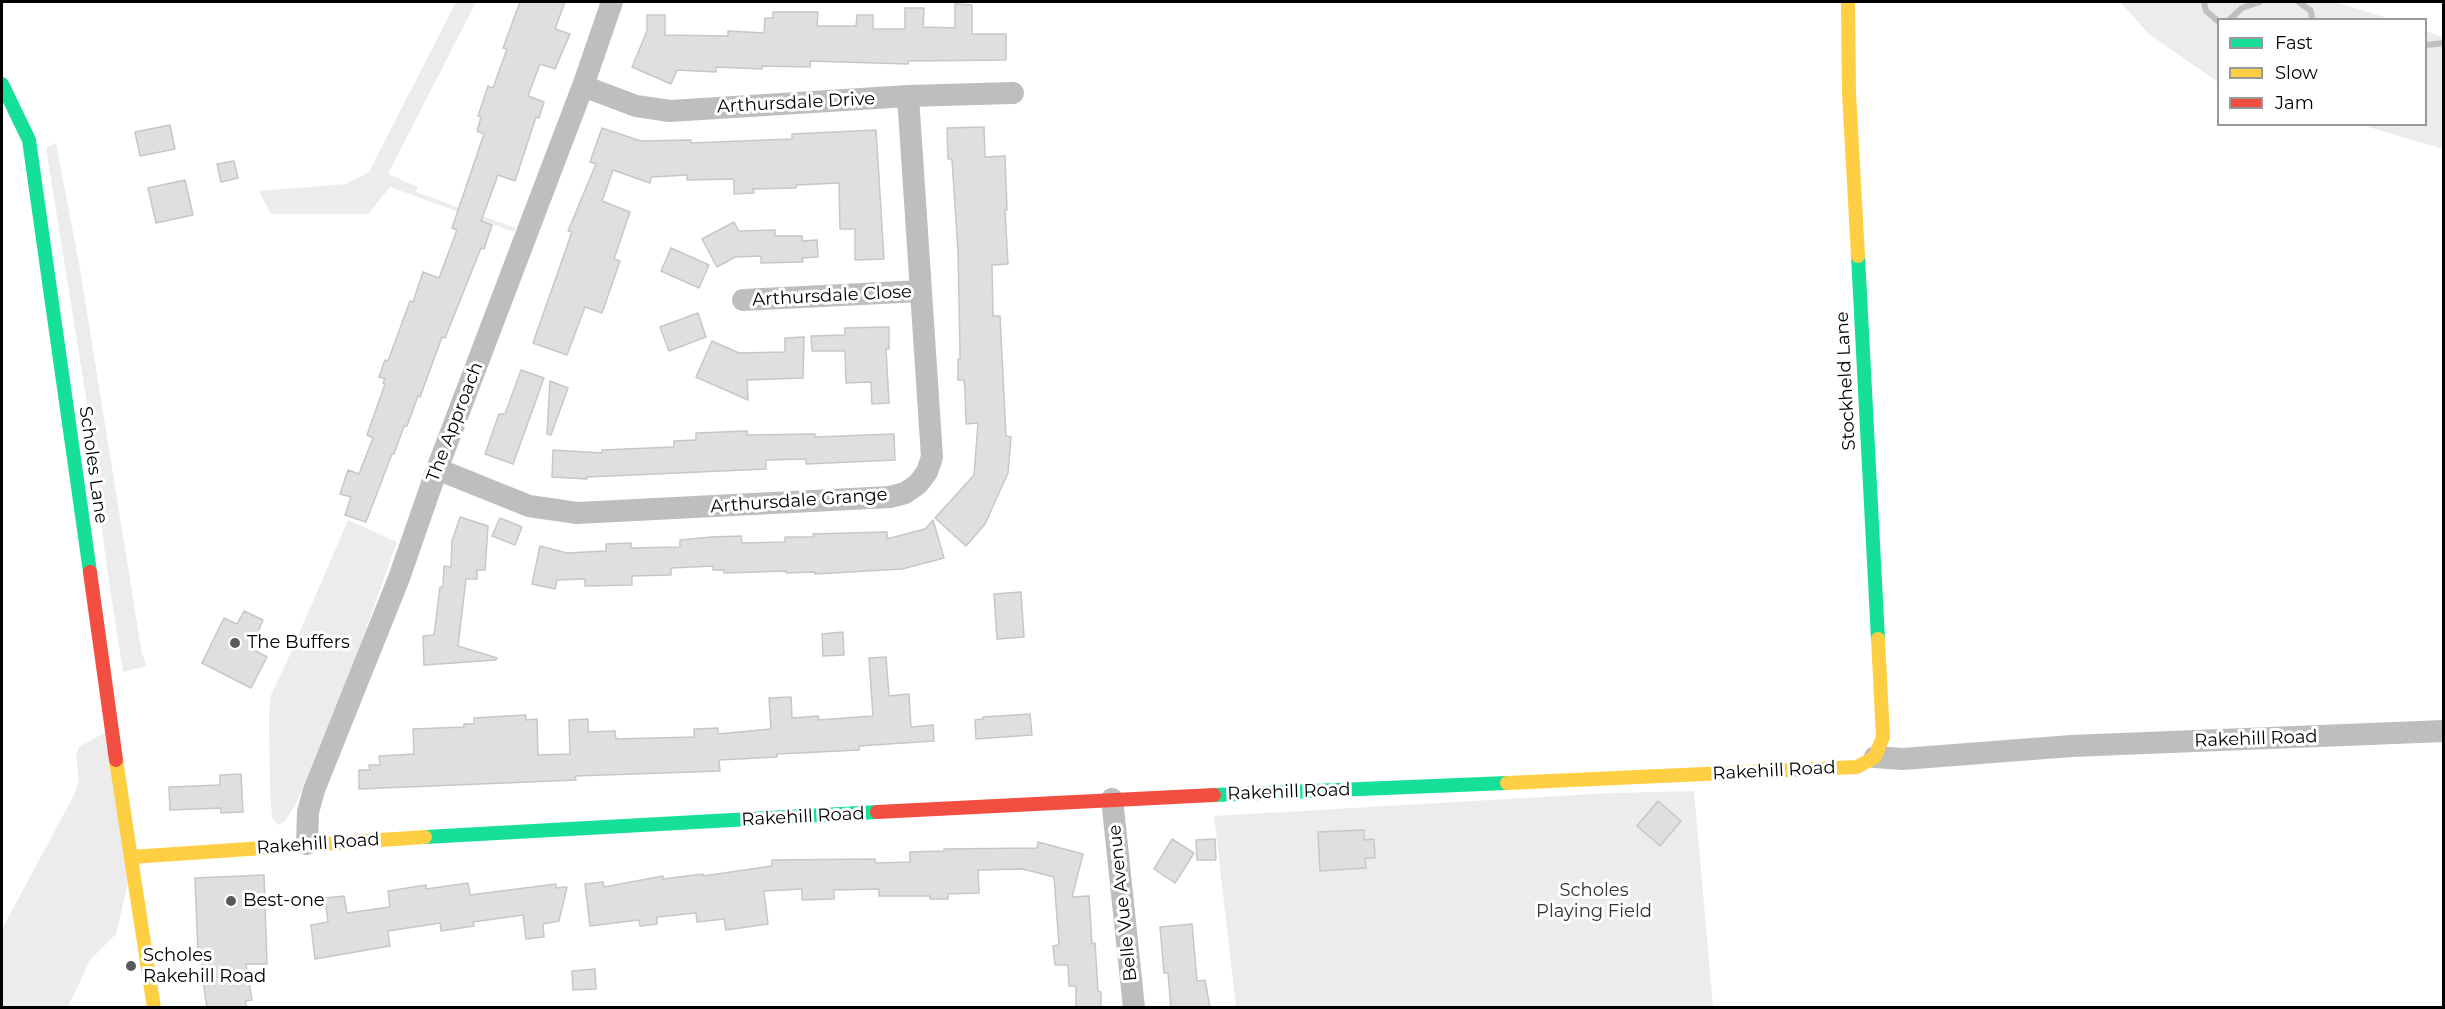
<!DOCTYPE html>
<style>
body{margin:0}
#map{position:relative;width:2445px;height:1009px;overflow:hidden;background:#fff;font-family:Montserrat,sans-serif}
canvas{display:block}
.frame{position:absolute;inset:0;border:3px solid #000;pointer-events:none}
.legend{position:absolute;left:2217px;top:18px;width:210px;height:108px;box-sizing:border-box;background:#fff;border:2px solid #999;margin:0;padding:8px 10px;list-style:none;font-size:18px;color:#000}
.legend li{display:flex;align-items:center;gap:12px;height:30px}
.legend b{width:30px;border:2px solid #999}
</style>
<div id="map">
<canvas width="2445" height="1009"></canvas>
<div class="frame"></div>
<ul class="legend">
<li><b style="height:8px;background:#16e098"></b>Fast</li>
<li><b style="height:8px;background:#ffcf43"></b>Slow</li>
<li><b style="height:8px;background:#f24e42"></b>Jam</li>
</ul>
</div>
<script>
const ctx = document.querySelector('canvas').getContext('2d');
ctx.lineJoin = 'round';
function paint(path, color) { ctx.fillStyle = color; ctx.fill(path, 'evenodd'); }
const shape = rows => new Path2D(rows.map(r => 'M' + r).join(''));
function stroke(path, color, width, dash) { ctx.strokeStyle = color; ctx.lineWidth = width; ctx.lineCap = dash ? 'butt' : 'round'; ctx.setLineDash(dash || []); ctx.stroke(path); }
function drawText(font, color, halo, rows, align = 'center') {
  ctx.font = font + ' Montserrat,sans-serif'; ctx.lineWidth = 6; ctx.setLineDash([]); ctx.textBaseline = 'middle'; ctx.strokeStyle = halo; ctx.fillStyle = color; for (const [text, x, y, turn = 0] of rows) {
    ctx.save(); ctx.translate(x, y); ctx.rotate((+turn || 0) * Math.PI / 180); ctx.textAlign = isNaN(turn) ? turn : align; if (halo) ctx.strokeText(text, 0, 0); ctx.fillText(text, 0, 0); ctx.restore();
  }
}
paint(shape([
 [456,2,476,2,388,174,418,187,416,192,516,228,514,232,390,187,368,214,271,214,259,191,345,184,369,172],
 [2120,2,2336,2,2390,19,2218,20,2218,82,2150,35],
 [2426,31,2443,37,2443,149,2362,125,2426,124],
 [56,143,80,269,142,654,147,666,123,672,106,562,88,410,46,148],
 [348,520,397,542,355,659,295,806,285,821,277,825,272,817,270,793,269,714,271,695,288,659],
 [111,729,132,866,116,934,90,960,68,1007,2,1008,2,929,74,795,79,781,76,756,79,747],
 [1694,791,1713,1007,1236,1007,1214,816,1611,793]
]), '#ececec');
stroke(shape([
 [2204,2,2206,11,2218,21],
 [2299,2,2311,11,2312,20],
 [2229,20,2242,8,2260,2],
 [2426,45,2444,43]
]), '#bfbfbf', 6);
const building = shape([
 [520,2,565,2,555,29,570,34,555,69,540,64,528,96,544,102,539,118,536,117,515,181,498,175,481,221,492,225,484,249,481,248,445,338,442,337,420,397,418,396,407,426,404,426,394,454,392,454,366,522,345,515,351,497,340,494,348,470,359,474,373,438,367,435,385,384,383,383,385,379,379,377,385,360,388,361,410,301,413,302,423,272,439,278,457,230,452,228,484,134,477,131,481,117,478,116,488,86,493,88,507,49,503,48,520,2],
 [955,4,972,5,972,34,1006,34,1006,60,908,61,908,64,810,61,810,67,762,66,762,69,716,67,716,72,677,70,671,84,632,67,647,31,647,15,665,15,665,35,728,36,728,31,764,33,765,18,773,18,773,12,818,12,817,26,856,26,857,15,873,15,873,29,905,29,905,8,924,8,923,27,955,28,955,4],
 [170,125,175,149,140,156,135,132,170,125],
 [984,127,985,157,1005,156,1007,210,1005,210,1008,264,992,265,993,316,1000,316,1006,436,1011,437,1008,473,985,524,966,546,935,518,974,475,978,423,966,424,965,389,964,380,958,380,958,359,960,359,960,351,958,251,952,159,948,159,947,128,984,127],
 [602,128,641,141,691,140,691,143,792,139,792,134,876,130,884,259,855,260,855,229,840,229,839,183,796,185,796,188,753,189,754,193,734,194,734,179,687,180,687,175,651,177,650,183,613,170,602,201,630,212,614,259,620,261,602,313,585,307,567,355,533,343,572,232,568,231,596,164,590,162,602,128],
 [234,161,238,178,221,182,217,164,234,161],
 [185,180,193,215,156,223,148,188,185,180],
 [734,222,739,231,775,230,775,236,802,236,802,241,817,240,818,257,802,258,803,262,761,263,761,256,735,257,717,267,702,239,734,222],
 [671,248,709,265,699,288,661,271,671,248],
 [698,313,706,337,669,351,660,327,698,313],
 [889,327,889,349,886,349,889,403,872,404,871,382,846,383,845,351,812,351,811,336,845,335,845,328,889,327],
 [804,337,803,378,747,380,748,400,696,377,712,341,739,353,785,352,785,338,804,337],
 [521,370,544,378,513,464,485,454,499,414,505,414,521,370],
 [550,381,568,388,551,435,547,434,550,381],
 [747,431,747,435,815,434,815,437,894,434,895,460,806,464,806,459,766,460,766,469,587,477,587,479,552,477,553,450,602,453,602,450,674,447,674,441,696,440,696,433,747,431],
 [460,517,488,526,485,570,477,570,477,579,466,579,458,646,497,658,496,660,424,665,423,636,434,635,440,587,443,587,444,566,451,567,452,541,460,517],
 [500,518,522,527,515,545,492,536,500,518],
 [933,520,944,558,902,569,815,574,815,572,786,573,786,571,724,573,724,570,713,570,713,566,671,568,671,575,632,576,632,585,585,586,585,579,557,580,555,589,532,584,540,546,567,553,606,551,606,544,631,543,631,548,680,547,680,540,712,537,741,536,742,543,785,542,785,537,814,537,813,534,887,532,887,539,925,529,933,520],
 [1021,592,1024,637,997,639,994,594,1021,592],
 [244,611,263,620,257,634,261,636,254,650,267,657,251,688,202,663,224,618,237,624,244,611],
 [843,632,844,655,823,656,822,634,843,632],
 [886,657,889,696,909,694,911,727,933,725,934,741,859,746,859,750,777,754,777,757,719,760,720,771,575,776,576,780,359,789,359,770,370,770,369,765,380,765,379,756,414,754,413,729,464,727,464,724,474,724,474,718,526,715,526,720,537,719,538,755,570,754,569,720,588,719,588,732,615,731,616,739,694,737,694,729,718,728,718,734,771,729,769,698,791,697,792,718,818,716,819,720,873,716,869,658,886,657],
 [1030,714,1032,735,976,739,975,720,983,719,983,717,1030,714],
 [241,774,243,812,221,813,221,808,170,810,169,787,220,785,220,775,241,774],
 [1658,801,1681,821,1660,846,1637,826,1658,801],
 [1364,830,1364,840,1374,839,1375,858,1365,858,1366,868,1320,871,1318,832,1364,830],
 [1172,839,1194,853,1175,883,1154,869,1172,839],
 [1215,839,1216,860,1197,860,1196,840,1215,839],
 [1038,842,1083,854,1072,897,1089,896,1092,944,1095,943,1098,991,1101,992,1101,1008,1076,1008,1076,986,1069,986,1068,965,1055,965,1053,946,1059,945,1054,877,1023,869,978,870,979,893,948,894,948,899,930,899,930,896,879,896,879,889,834,890,834,899,802,900,802,889,764,891,768,924,726,930,724,919,697,922,696,913,657,917,657,924,640,926,639,920,590,926,585,884,603,882,604,887,663,876,663,879,703,874,703,876,772,866,772,860,875,859,875,863,910,862,910,852,944,851,944,849,1037,848,1038,842],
 [264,875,267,964,246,964,252,1000,245,1001,247,1008,207,1008,202,974,202,952,198,952,195,878,264,875],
 [468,883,470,895,556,884,556,888,567,887,559,921,543,924,544,937,526,939,523,915,473,922,474,926,441,931,440,923,388,931,390,946,315,959,311,925,328,922,325,898,344,896,347,913,390,907,388,891,426,885,426,889,468,883],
 [1192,924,1197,981,1205,980,1210,1008,1171,1008,1168,973,1164,973,1160,927,1192,924],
 [595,969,596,989,573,990,572,971,595,969]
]);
paint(building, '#dfdfdf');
stroke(building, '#c7c7c7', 1.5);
stroke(shape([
 [583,86,636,106,670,111,908,96,1013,93],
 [743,300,921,291],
 [437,469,529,506,577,513,890,497,905,493,918,484,927,472,932,457,908,96],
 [1875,757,1903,759,2071,746,2444,731],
 [1112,799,1134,1008],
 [307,844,308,812,314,790,399,578,437,469,583,86,612,2]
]), '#bebebe', 22);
stroke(shape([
 [2,84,29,140,90,572],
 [1858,256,1878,639],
 [1214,795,1507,783],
 [425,837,877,812]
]), '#16e098', 14);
stroke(shape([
 [1848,2,1849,93,1858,256],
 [116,760,154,1008],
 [1507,783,1857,767,1875,757,1883,737,1878,639],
 [131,857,425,837]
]), '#ffcf43', 14);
stroke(shape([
 [90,572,116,760],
 [877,812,1214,795]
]), '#f24e42', 14);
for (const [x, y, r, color] of [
 [235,643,6,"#595959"],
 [231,901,6,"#595959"],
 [131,966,6,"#595959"]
]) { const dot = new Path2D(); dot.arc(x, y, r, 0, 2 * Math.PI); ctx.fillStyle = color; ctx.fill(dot); stroke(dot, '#fff', 2); }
drawText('18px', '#000', '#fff', [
 ["Arthursdale Drive",796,103,-3],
 ["Arthursdale Close",832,296,-3],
 ["Stockheld Lane",1846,381,-93],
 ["The Approach",455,422,-69],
 ["Scholes Lane",93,465,82],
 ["Arthursdale Grange",799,501,-4],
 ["Rakehill Road",2256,739,-2],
 ["Rakehill Road",1774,771,-3],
 ["Rakehill Road",1289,792,-2],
 ["Rakehill Road",803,817,-3],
 ["Rakehill Road",318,844,-4],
 ["Belle Vue Avenue",1123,903,-96]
]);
drawText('18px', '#000', '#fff', [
 ["The Buffers",247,643],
 ["Best-one",243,901],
 ["Scholes",143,956],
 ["Rakehill Road",143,977]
], 'left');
drawText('18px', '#333', '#fff', [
 ["Scholes",1594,891],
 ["Playing Field",1594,912]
]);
</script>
